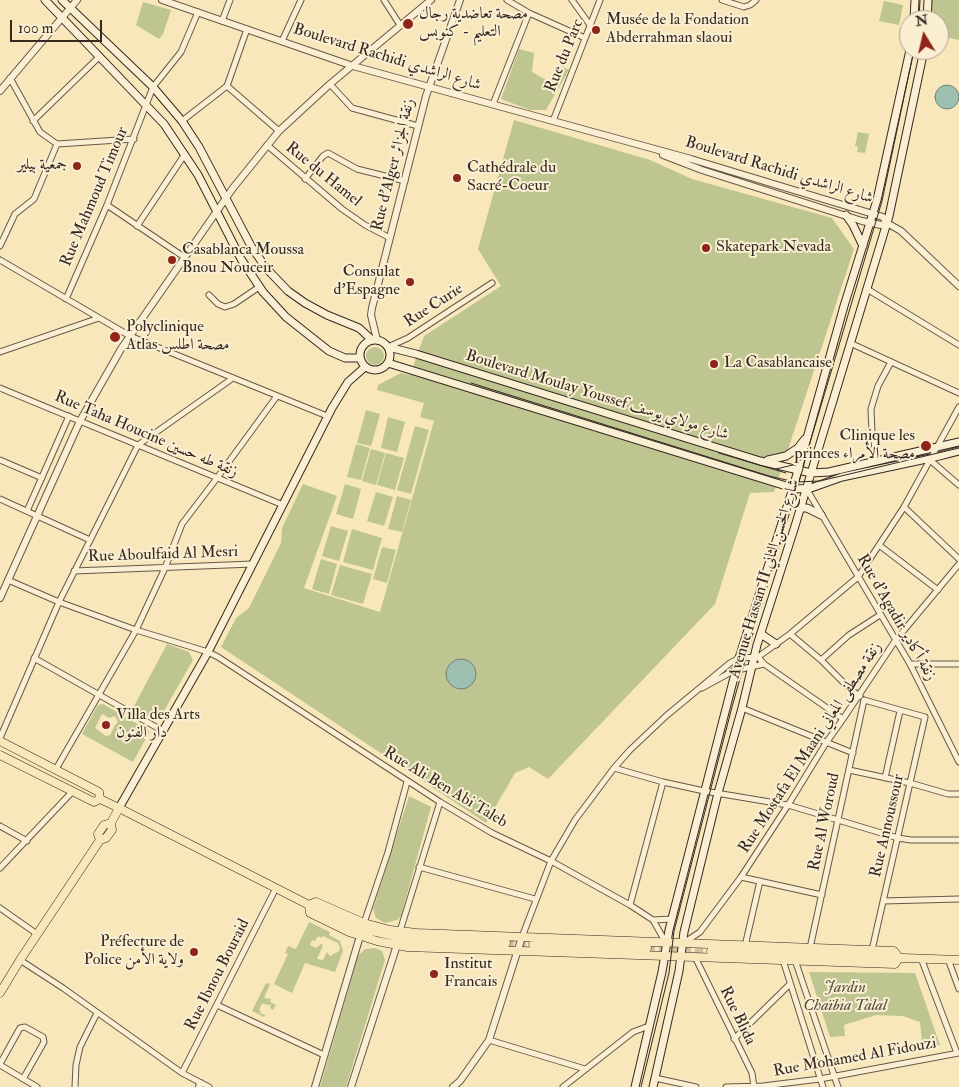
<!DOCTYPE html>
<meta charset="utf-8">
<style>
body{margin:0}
#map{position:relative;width:959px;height:1087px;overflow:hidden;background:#f7e7bb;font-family:"IM FELL Double Pica",serif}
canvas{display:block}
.north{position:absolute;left:899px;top:10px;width:50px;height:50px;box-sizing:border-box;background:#faefd3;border:1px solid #aba08c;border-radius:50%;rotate:351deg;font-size:14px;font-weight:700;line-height:20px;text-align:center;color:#352921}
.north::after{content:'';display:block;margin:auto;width:18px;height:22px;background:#8f2418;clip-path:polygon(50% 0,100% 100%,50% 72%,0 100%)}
.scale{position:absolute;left:10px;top:20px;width:92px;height:22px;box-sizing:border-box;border:2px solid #352921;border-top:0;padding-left:6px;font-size:15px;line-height:18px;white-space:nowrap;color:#352921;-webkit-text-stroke:4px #faefd3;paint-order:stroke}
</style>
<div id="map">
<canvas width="959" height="1087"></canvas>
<div class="north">N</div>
<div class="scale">100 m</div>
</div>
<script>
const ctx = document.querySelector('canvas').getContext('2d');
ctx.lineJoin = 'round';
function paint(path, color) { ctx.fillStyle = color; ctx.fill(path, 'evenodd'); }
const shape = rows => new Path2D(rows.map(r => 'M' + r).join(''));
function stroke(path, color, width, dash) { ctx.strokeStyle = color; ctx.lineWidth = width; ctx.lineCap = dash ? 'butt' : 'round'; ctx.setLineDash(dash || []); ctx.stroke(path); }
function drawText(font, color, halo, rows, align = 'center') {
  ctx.font = font + ' "IM FELL Double Pica",Amiri,serif'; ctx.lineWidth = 4; ctx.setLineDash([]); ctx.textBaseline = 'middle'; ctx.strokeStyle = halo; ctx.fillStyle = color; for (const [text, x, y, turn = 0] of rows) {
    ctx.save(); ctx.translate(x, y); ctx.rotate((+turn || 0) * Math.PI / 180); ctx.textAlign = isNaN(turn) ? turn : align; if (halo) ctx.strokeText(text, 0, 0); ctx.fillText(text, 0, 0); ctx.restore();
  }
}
paint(shape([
 [932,0,959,0,959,40,939,36,939,20,931,20],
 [884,1,903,5,899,25,879,21],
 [143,2,171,10,163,34,159,39,136,25],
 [519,49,534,53,532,72,548,81,560,65,569,70,546,110,530,110,501,99],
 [514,120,650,160,692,179,832,218,854,249,774,492,750,493,715,604,548,779,529,767,515,773,486,823,221,647,236,618,249,608,281,543,282,528,303,484,337,496,304,588,380,612,434,421,420,417,424,403,377,390,378,385,401,373,410,375,424,336,501,286,478,249],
 [858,132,869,134,865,153,857,152,858,147,855,146],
 '366 356a9 9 0 1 1 18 0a9 9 0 1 1-18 0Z',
 [366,410,380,414,371,446,357,443],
 [388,417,405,422,397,452,381,448],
 [415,426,429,430,411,494,397,490],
 [356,444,370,448,361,480,347,477],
 [371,449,385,453,376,485,362,481],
 [386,453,404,458,395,490,377,485],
 [345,484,361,489,353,519,336,514],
 [376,492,393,497,384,526,367,521],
 [397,496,411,500,402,532,388,529],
 [331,526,348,531,339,561,322,556],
 [352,529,382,538,373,570,343,562],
 [382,547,396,550,387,583,373,579],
 [321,559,337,564,329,594,312,589],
 [340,565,372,574,363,604,331,595],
 [167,644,189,652,193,660,160,718,154,720,133,708],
 [103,704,148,730,149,733,133,762,82,734,98,705],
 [102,714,109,718,115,716,118,722,115,725,110,735,106,736,95,728],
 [409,796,431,807,401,916,397,920,385,923,376,918,373,909],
 [309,922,330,932,329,935,340,941,343,951,335,972,305,963,292,993,274,984,288,954,285,953,288,946,296,949],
 [318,936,322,938,323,936,338,943,340,947,339,951,330,956,327,952,323,960,317,959,323,945,321,944,316,948,310,945,312,940,315,941],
 [375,948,382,951,385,960,346,1087,320,1087,358,956,365,949],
 [809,972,915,973,940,1045,923,1050,920,1022,903,1016,876,1015,844,1025,845,1036,830,1037],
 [266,983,270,984,264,998,271,999,270,1002,276,1005,273,1010,270,1008,271,1004,268,1005,262,1003,259,1010,261,1011,260,1013,265,1015,264,1017,252,1011]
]), '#bec590');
const water = shape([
 '935 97a12 12 0 1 1 24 0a12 12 0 1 1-24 0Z',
 '446 674a15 15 0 1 1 30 0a15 15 0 1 1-30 0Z'
]);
paint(water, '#9dc0b0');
stroke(water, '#738477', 1);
stroke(shape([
 [506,943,533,944],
 [647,948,711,951]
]), '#d0c19c', 8, [8, 4]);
const minor = shape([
 [384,0,400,25],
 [507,0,529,13,585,38],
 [572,0,590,25],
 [722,0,744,7,750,5,756,0],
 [222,21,230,0],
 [282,41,301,0],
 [10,78,40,132,57,144],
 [330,84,352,108,418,126],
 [227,86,279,131],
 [493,104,529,13],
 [33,121,100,56],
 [182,121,227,86,247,29],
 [553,121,600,0],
 [57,144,134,139],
 [267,145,342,209,365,225,390,238],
 [305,179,323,156,328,153,357,169,405,181],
 [107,205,184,257],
 [137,226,185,154],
 [0,246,15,214,34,199,57,144],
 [0,260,130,336,327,416],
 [867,289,959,345],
 [209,295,218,304,225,307,234,304,259,287],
 [66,299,107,205,153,87,181,52,198,12],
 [850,343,959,393],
 [388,347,408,338,492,283],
 [0,352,99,318],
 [0,388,283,505],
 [0,460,42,478],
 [930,460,959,485],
 [878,461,872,433,871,409,878,386,891,362],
 [806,488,910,664,959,762],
 [0,499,90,540],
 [904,507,959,559],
 [27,511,69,416],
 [879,545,938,590],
 [74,571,253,564],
 [8,580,59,602,136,630,208,652,218,657,440,802,492,833,551,861,630,905,653,920,666,943],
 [790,634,821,660,851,690,860,696],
 [758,657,790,634,858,577,904,507,959,407],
 [758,657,764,664,843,719],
 [34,658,163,731],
 [821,660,849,635,880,615],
 [910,664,959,664],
 [702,688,733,671,764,664],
 [864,700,925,717],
 [742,708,853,753],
 [0,738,59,602,138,445,233,378],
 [614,768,663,782,704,791,788,805,898,838,911,840,959,840],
 [56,769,136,630,165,568,182,524,217,478,277,396],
 [849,770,910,783,948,794,959,794],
 [885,778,900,711],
 [0,826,27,841],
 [419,867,535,899],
 [0,868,72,792],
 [741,877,822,895],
 [883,901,959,899],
 [630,905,663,782],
 [0,908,37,934],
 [653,920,672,919],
 [364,923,388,852,407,782],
 [400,931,440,802],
 [522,937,551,861,575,820,614,768,630,750,666,716,730,663,739,658,758,657],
 [685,942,700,932,741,877,788,805,826,743,843,719,895,641,959,564],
 [745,946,760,881],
 [810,948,864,700],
 [872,950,925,717],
 [695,957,752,1073,754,1087],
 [921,958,957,1053],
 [948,959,959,989],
 [20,960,63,988,182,1073,209,1087],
 [783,960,823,1087],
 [795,960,838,1087],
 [217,1005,324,1055],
 [734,1039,790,984],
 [489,1040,585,1069],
 [0,1064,20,1028,25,1027,43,1037,44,1042,23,1079],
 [0,1065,37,1087],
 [182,1073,276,888],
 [655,1078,696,1087],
 [75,1087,76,1065,80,1047,97,1013],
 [563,1087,633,1032,649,1026],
 [726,1087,763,1086,820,1079,959,1053]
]);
const tertiary = shape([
 [162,0,353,66,691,159,883,217,887,223,901,231,959,286],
 [0,91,77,0],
 [663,155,702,170,862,221,881,225,887,223],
 [377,340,371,315,372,308,426,96,460,0],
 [0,598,80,421,121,349,233,188,279,131,330,84,431,0],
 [199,1087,200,1083],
 [315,1087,360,936],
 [351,1087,397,945],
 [453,1087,460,1081,489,1040,522,937]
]);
const secondary = shape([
 [45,0,164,124,198,175,241,259,263,292,286,317,329,351,345,358,360,358],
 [62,0,153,87,182,121,199,147,251,246,266,268,288,291,305,303,327,315,359,328,372,340],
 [914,20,915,0],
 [927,20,928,0],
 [846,215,853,225,863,246],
 '360 355a15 15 0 1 1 30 0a15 15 0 1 1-30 0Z',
 [388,347,416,354,760,461,811,473,829,472,959,442],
 [388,363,796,489,811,488,842,477,931,458,959,451],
 [768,460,786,456,798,448,805,439],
 [800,508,807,508,821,515],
 [761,634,776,644],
 [119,808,208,652,332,408,348,382,365,367],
 [635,1087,662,972,669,930,739,658,793,488,844,306,877,200,910,50],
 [653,1087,679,971,684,932,718,793,742,708,757,645,795,526,889,216,924,50]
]);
const primary = shape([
 [0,741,99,792,100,799],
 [0,755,94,802,100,799,119,808,309,905,359,928,407,939,506,943],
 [100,840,98,834,104,825,111,823],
 [309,905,310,913,349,932,377,941,407,947,895,964,899,958],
 [309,905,316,902,364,923,390,930,417,933,894,951,899,958],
 [533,944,647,948],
 [711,951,959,960],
 [0,993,20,960,100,840,106,838,112,830,111,823,119,808]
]);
stroke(minor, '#665848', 7);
stroke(tertiary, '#665848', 8);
stroke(secondary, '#352921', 9);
stroke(primary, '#352921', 9);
stroke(minor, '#faefd3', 5);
stroke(tertiary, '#faefd3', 6);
stroke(secondary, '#faefd3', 7);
stroke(primary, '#f7e7bb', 8);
stroke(shape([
 [919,20,920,0],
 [471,383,769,476,795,482,820,481,959,448],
 [719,453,786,473],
 [776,469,797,464,805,455],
 [641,1087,669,973,674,931,732,707,750,643,804,465,803,466,882,201,914,50]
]), '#352921', 1);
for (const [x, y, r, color] of [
 [408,24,6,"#8f2418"],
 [596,30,5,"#8f2418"],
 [77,166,5,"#8f2418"],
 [457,178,5,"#8f2418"],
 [706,248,5,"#8f2418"],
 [172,260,5,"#8f2418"],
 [410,282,5,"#8f2418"],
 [115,337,6,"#8f2418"],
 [714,364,5,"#8f2418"],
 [926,446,6,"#8f2418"],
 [106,725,5,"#8f2418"],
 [194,952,5,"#8f2418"],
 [434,974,5,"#8f2418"]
]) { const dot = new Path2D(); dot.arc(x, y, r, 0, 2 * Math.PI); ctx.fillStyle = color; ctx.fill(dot); stroke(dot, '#faefd3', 2); }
drawText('16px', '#352921', '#faefd3', [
 ["مصحة تعاضدية رجال",419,15],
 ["التعليم - كنوبس",419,33],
 ["Musée de la Fondation",606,21],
 ["Abderrahman slaoui",606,39],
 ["جمعية بيلير",67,166,"right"],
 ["Cathédrale du",467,169],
 ["Sacré-Coeur",467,187],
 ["Skatepark Nevada",716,248],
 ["Casablanca Moussa",182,251],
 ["Bnou Nouceir",182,269],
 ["Consulat",400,273,"right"],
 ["d'Espagne",400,291,"right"],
 ["Polyclinique",126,328],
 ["Atlas مصحة اطلس",126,346],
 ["La Casablancaise",724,364],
 ["Clinique les",915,437,"right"],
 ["princes مصحة الأمراء",915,455,"right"],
 ["Villa des Arts",116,716],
 ["دار الفنون",116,734],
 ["Préfecture de",184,943,"right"],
 ["Police ولاية الأمن",184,961,"right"],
 ["Institut",444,965],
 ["Francais",444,983]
], 'left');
drawText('16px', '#352921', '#faefd3', [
 ["Rue du Parc",565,56,-68],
 ["Boulevard Rachidi شارع الراشدي",387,58,17],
 ["Rue d'Alger زنقة الجزائر",394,165,-76],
 ["Boulevard Rachidi شارع الراشدي",779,171,17],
 ["Rue du Hamel",323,175,39],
 ["Rue Mahmoud Timour",95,197,-67],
 ["Rue Curie",434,306,-33],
 ["Boulevard Moulay Youssef شارع مولاي يوسف",597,396,17],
 ["Rue Taha Houcine زنقة طه حسين",146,435,23],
 ["Rue Aboulfaid Al Mesri",163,555,-2],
 ["Avenue Hassan II شارع الحسن الثاني",765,579,-73],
 ["Rue d'Agadir زنقة أكادير",896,618,60],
 ["Rue Mostafa El Maani زنقة مصطفى المعاني",811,748,-57],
 ["Rue Ali Ben Abi Taleb",445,788,31],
 ["Rue Al Woroud",825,822,-78],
 ["Rue Annoussour",888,826,-77],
 ["Rue Ibnou Bouraid",218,975,-63],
 ["Rue Blida",737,1016,64],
 ["Rue Mohamed Al Fidouzi",855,1058,-10]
]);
drawText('italic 16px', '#57503d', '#faefd3', [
 ["Jardin",845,989],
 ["Chaïbia Talal",845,1007]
]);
</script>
